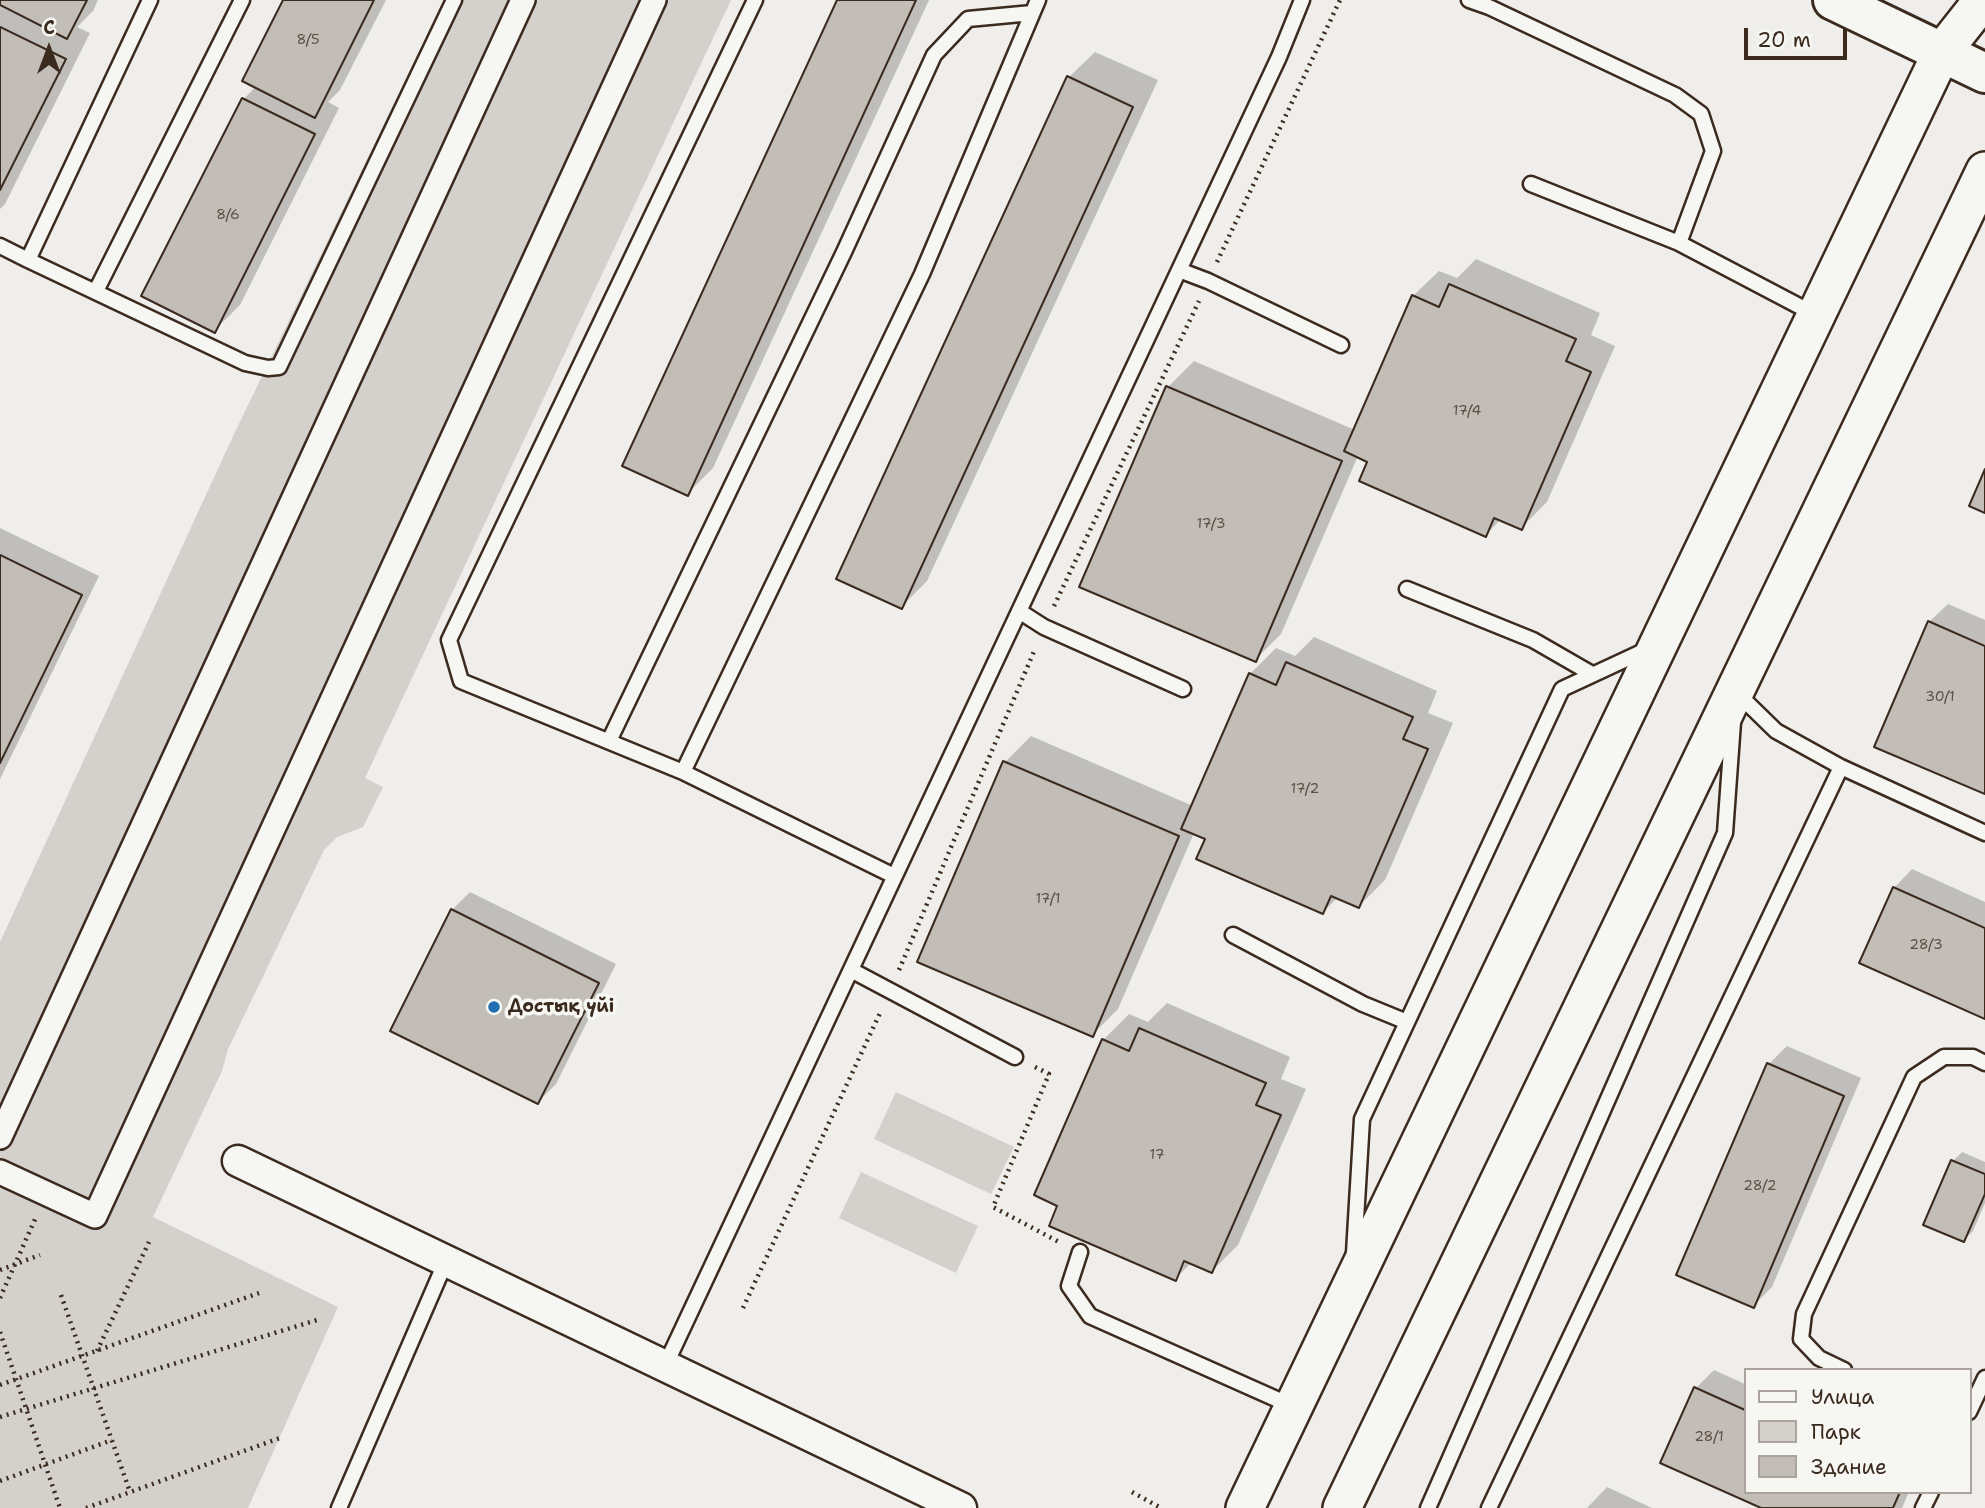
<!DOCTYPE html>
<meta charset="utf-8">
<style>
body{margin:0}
#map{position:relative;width:1985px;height:1508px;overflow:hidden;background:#efeeea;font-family:"Shantell Sans",sans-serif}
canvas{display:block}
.legend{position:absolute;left:1744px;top:1368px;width:228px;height:126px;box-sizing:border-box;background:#f6f6f2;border:2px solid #aba49d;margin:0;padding:9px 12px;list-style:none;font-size:21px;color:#3b2a1e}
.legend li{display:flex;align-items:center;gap:14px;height:35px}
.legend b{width:35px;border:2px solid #aba49d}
.north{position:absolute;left:14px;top:14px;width:70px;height:70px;-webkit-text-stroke:5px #f6f6f2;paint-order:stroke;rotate:0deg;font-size:19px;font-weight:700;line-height:28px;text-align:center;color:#3b2a1e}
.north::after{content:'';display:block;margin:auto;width:24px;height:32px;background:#3b2a1e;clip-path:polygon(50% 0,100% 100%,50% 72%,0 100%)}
.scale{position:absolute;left:1744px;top:28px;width:103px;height:32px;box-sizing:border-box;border:4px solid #3b2a1e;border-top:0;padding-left:9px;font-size:21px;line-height:24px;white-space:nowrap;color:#3b2a1e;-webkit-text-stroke:5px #f6f6f2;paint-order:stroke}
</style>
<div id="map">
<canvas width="1985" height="1508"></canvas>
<ul class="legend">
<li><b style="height:9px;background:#f6f6f2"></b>Улица</li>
<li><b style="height:19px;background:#d4d1cc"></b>Парк</li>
<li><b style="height:19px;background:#c2bdb7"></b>Здание</li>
</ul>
<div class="north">С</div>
<div class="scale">20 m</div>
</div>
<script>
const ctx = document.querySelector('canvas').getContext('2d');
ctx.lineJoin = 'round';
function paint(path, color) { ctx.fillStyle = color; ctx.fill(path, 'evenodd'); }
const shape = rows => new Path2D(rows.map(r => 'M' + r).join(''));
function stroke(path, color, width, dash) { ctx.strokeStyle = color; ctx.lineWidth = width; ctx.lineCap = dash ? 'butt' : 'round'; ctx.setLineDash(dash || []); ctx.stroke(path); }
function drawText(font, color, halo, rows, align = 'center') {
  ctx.font = font + ' "Shantell Sans",sans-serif'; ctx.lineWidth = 7; ctx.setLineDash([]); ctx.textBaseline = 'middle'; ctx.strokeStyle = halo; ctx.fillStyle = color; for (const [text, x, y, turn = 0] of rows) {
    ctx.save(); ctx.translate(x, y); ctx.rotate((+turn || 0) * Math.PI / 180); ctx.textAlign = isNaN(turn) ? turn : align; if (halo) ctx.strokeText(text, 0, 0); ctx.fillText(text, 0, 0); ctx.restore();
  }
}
paint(shape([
 [444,0,731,0,365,778,383,787,363,827,337,837,324,850,228,1049,222,1071,153,1217,338,1307,248,1508,0,1508,0,942,234,434],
 [896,1092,1014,1147,991,1194,874,1139],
 [861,1172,978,1226,956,1273,839,1218]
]), '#d4d1cc');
paint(shape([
 [0,0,98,0,93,11,77,27,90,33,5,204,0,209],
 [285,0,386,0,340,90,328,102,339,108,240,305,214,331,244,99,256,86],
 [838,0,929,0,713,468,687,494],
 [1095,52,1158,80,927,581,901,607,1069,77],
 [1476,259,1600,313,1591,335,1615,346,1547,502,1521,528,1501,519,1486,535,1358,456,1281,634,1255,660,1168,387,1194,361,1355,430,1413,296,1439,271,1457,278],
 [0,528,99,576,0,779],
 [1948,604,1985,620,1985,793,1929,622],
 [1314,637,1437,691,1428,713,1453,723,1385,880,1359,906,1338,897,1323,912,1207,838,1194,833,1118,1009,1092,1035,1005,762,1031,736,1193,806,1250,674,1276,648,1295,656],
 [1912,869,1985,902,1985,1017,1894,888],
 [470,892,616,964,556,1084,538,1102,452,910],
 [1167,1003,1290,1057,1281,1079,1306,1089,1238,1245,1212,1271,1191,1263,1175,1279,1060,1205,1103,1040,1129,1014,1148,1022],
 [1787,1046,1861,1078,1772,1287,1753,1306,1769,1064],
 [1962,1152,1985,1162,1985,1203,1973,1231,1964,1240,1926,1224,1953,1161],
 [1714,1370,1745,1384,1745,1492,1909,1492,1902,1508,1765,1508,1663,1463,1696,1388],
 [1607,1487,1652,1508,1587,1508]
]), '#0003');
const building = shape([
 [0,0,87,0,67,39,0,5,0,0],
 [283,0,374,0,315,118,242,81,283,0],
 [837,0,916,0,688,496,622,466,837,0],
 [0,27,66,59,0,190,0,27],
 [1067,76,1133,107,902,609,836,579,1067,76],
 [242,98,315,134,215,333,141,296,242,98],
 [1449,284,1576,339,1566,361,1591,372,1522,530,1494,518,1486,537,1359,481,1367,462,1344,451,1412,295,1439,307,1449,284],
 [1166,386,1342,461,1256,662,1079,587,1166,386],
 [1985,469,1985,513,1969,506,1985,469],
 [0,555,82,595,0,763,0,555],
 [1928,621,1985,646,1985,794,1874,747,1928,621],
 [1286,662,1413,717,1403,739,1428,749,1359,908,1331,896,1323,914,1196,859,1205,839,1181,829,1249,673,1276,685,1286,662],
 [1003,761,1179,836,1093,1037,917,962,1003,761],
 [1893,887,1985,928,1985,1019,1859,963,1893,887],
 [451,909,599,983,538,1104,390,1031,451,909],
 [1139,1028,1266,1083,1256,1105,1281,1115,1212,1273,1184,1261,1176,1281,1049,1226,1057,1206,1034,1195,1102,1039,1129,1051,1139,1028],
 [1767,1063,1844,1096,1754,1308,1676,1275,1767,1063],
 [1951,1160,1985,1174,1985,1194,1964,1242,1923,1225,1951,1160],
 [1694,1387,1745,1410,1745,1492,1900,1492,1893,1508,1761,1508,1660,1463,1694,1387]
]);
paint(building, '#c2bdb7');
stroke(building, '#3b2a1e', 2);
const service = shape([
 [755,0,449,640,461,681,683,772,894,876],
 [1469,0,1489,7,1675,95,1701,114,1713,151,1679,243,1816,315],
 [1531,184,1679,243],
 [0,246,28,260,150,0],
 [28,260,245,363,268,368,279,367,454,0],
 [1179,270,1208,281,1341,345],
 [96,291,242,0],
 [1407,589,1533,640,1592,674],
 [1019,611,1044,627,1183,689],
 [1736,692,1776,731,1841,767,1985,833],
 [609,741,844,252,934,55,968,19,1032,13],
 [683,772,922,274,1038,0],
 [1233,935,1363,1004,1407,1022],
 [851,970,1015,1057],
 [1080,1252,1069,1286,1090,1316,1292,1406],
 [1354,1253,1362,1119,1562,689,1648,649],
 [665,1366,1279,57,1302,0],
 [1844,1370,1819,1358,1801,1339,1804,1314,1914,1077,1944,1057,1973,1057,1985,1063],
 [1969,1412,1985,1378],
 [339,1508,446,1261],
 [1428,1508,1725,833,1733,722],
 [1489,1508,1841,767],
 [1923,1508,1931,1492]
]);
const pedestrian = shape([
 [0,1137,523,0],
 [0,1172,95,1216,654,0]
]);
const minor = shape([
 [238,1161,961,1508]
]);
const tertiary = shape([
 [1245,1508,1942,52,1983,0],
 [1342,1508,1985,171]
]);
const trunk = shape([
 [1833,0,1985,73]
]);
stroke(service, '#3b2a1e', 19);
stroke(pedestrian, '#3b2a1e', 28);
stroke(minor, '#3b2a1e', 35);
stroke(tertiary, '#3b2a1e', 42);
stroke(trunk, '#3b2a1e', 44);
stroke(shape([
 [1217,262,1340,0],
 [1054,606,1199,301],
 [899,970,1035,649],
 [1035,1067,1049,1074,993,1207,1061,1243],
 [0,1270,40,1255],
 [61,1295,130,1492],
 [0,1298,36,1217],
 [743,1308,880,1013],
 [0,1332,60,1508],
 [97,1351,149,1242],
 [0,1385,259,1293],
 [0,1417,317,1320],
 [0,1481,112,1440],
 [1132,1492,1161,1508],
 [86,1508,280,1438]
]), '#3b2a1e', 4.5, [2, 5]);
stroke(service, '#f6f6f2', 14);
stroke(pedestrian, '#f6f6f2', 23);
stroke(minor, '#f6f6f2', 30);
stroke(tertiary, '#f6f6f2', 37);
stroke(trunk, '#f6f6f2', 38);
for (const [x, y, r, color] of [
 [494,1007,7,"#1f6fb2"]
]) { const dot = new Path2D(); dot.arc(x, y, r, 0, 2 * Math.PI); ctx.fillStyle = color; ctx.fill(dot); stroke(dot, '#f6f6f2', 2.5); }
drawText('14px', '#5d4f44', null, [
 ["8/5",308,40],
 ["8/6",228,215],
 ["17/4",1467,411],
 ["17/3",1211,524],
 ["30/1",1940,697],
 ["17/2",1305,789],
 ["17/1",1048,899],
 ["28/3",1926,945],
 ["17",1157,1155],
 ["28/2",1760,1186],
 ["28/1",1709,1437]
]);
drawText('bold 18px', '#3b2a1e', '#f6f6f2', [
 ["Достық үйі",508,1007]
], 'left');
</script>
